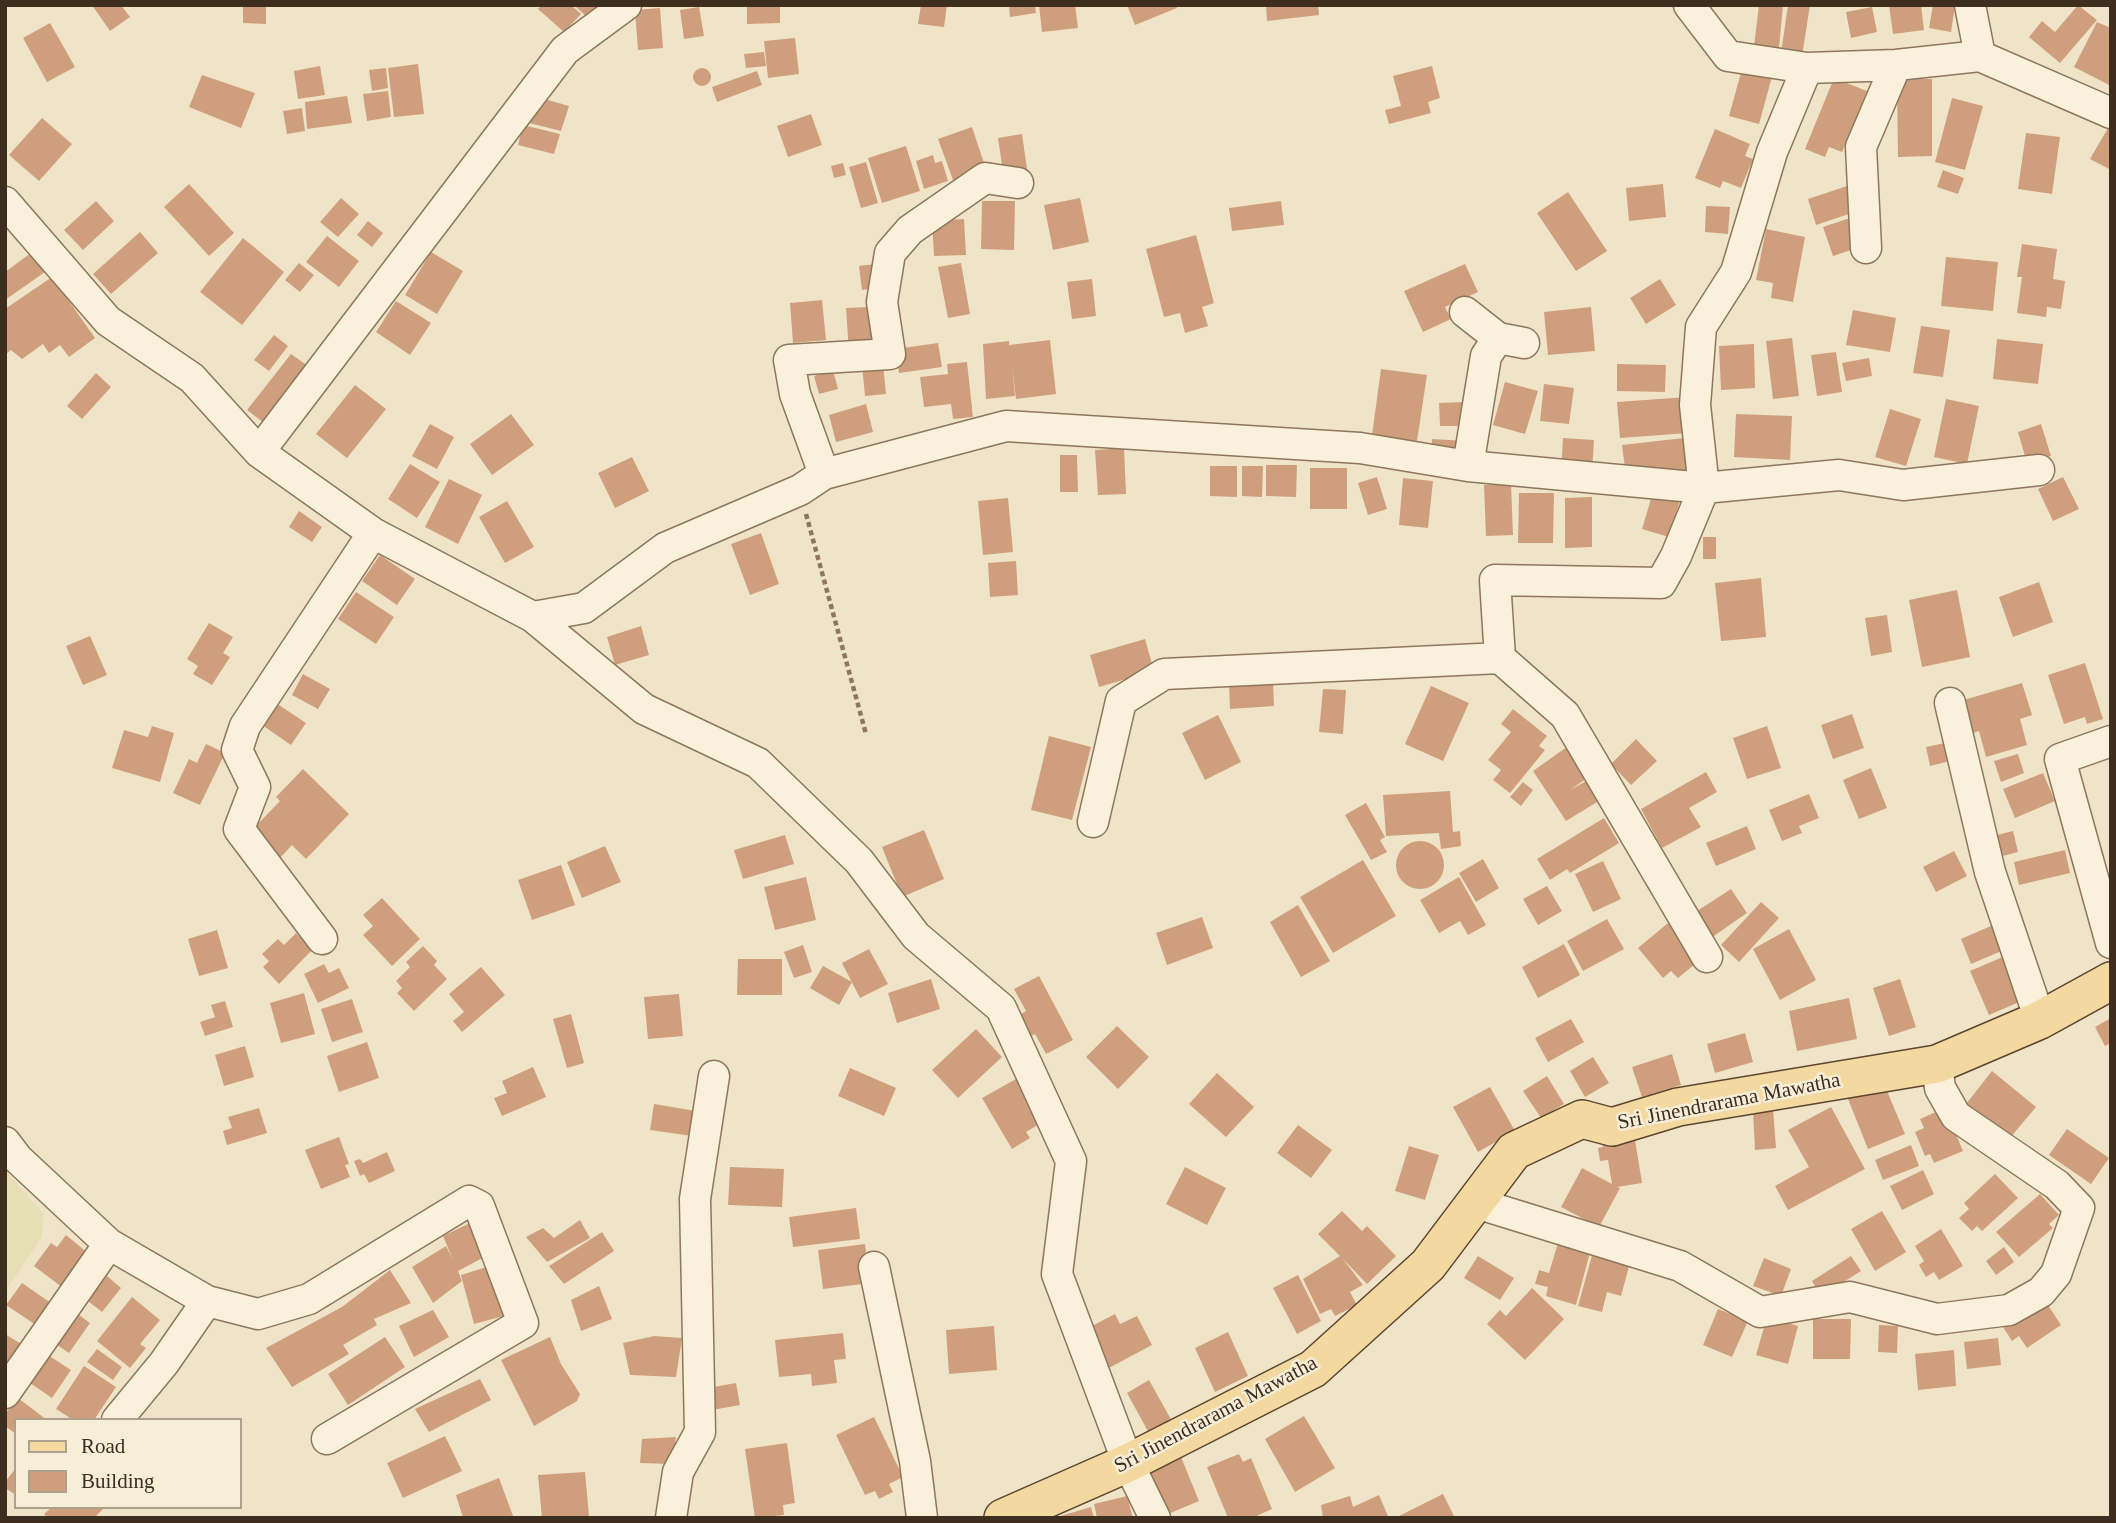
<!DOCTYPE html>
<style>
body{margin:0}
#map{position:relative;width:2116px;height:1523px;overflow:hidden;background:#f0e4c8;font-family:Georgia,serif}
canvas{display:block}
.frame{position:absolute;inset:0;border:7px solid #3d2e20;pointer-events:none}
.legend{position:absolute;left:14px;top:1418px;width:228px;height:91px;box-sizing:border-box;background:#f7eed8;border:2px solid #ada18e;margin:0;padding:9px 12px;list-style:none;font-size:21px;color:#3d2e20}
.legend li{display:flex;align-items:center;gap:14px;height:35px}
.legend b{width:35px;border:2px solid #ada18e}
</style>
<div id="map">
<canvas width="2116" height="1523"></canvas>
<div class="frame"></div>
<ul class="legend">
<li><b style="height:9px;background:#f3d9a0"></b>Road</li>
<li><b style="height:19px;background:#cf9f7d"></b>Building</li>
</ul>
</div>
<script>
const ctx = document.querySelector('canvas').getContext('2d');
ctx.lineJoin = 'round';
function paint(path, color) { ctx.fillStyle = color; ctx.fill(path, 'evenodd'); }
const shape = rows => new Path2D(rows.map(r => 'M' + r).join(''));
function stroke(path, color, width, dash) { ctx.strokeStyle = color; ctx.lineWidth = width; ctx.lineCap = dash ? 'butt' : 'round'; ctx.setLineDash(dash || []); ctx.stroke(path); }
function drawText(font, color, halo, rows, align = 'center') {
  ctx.font = font + ' Georgia,serif'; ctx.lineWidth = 5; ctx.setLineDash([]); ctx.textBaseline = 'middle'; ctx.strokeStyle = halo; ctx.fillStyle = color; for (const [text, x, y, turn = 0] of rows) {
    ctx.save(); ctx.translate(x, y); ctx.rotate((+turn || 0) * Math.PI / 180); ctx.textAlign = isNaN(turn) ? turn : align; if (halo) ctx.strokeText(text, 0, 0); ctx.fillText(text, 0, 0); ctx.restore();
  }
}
paint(shape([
 [5,1170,43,1214,42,1237,5,1292]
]), '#e6deb5');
paint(shape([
 [92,5,121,5,130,17,110,31],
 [243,5,266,5,266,24,243,23],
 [542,5,571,5,581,14,564,32,538,9],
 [574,5,601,5,589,19],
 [747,5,780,5,780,23,747,24],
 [921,5,947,5,944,27,918,24],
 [1009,5,1035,5,1036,13,1010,17],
 [1039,5,1075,5,1078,28,1042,32],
 [1127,5,1176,5,1177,8,1135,25],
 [1266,5,1318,5,1319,15,1267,21],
 [1759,5,1783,5,1779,48,1754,46],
 [1788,5,1810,5,1802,56,1781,53],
 [1889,5,1921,5,1924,30,1893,34],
 [1933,5,1955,5,1951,32,1929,28],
 [2078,5,2097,20,2060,63,2029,37,2042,21,2055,32],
 [699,7,704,36,684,39,680,10],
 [1872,7,1877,32,1851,38,1846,12],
 [660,8,663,48,638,50,635,10],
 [2097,22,2111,28,2111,86,2074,67],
 [50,23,75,67,47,82,23,38],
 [795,38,799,74,768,78,764,41],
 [764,52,766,66,746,68,744,54],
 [418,64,424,114,394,117,388,68],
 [320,66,325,95,298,99,294,71],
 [1432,66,1440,98,1428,102,1431,113,1389,124,1385,110,1401,106,1393,76],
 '693 77a9 9 0 1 1 18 0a9 9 0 1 1-18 0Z',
 [386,68,388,88,372,91,369,70],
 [1742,69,1772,77,1759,124,1729,116],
 [757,71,762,85,717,102,712,87],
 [202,75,255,93,241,128,189,107],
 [1834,78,1867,91,1842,152,1829,147,1825,157,1805,149],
 [1897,79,1932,79,1932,156,1898,157],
 [388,91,391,117,367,121,363,94],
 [347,96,352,123,307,129,305,102],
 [541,98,569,106,561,131,525,122,528,108,538,111],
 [1952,98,1983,106,1965,170,1935,162],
 [302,108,305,131,287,134,283,111],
 [811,114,822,145,788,157,777,126],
 [42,118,72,144,39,181,9,155],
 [523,125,560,134,554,154,518,145],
 [972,127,986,169,953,180,938,139],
 [2108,128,2111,129,2111,170,2090,159],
 [1715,129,1750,144,1745,156,1753,159,1741,188,1723,181,1720,188,1695,178],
 [2026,133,2060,137,2052,194,2018,189],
 [1022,134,1027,169,1003,172,998,138],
 [906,146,920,191,882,203,868,158],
 [933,155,935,163,942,161,948,181,924,189,916,161],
 [866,162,878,203,861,208,849,167],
 [843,163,846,175,834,178,831,166],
 [1943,170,1964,178,1958,194,1937,187],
 [189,184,234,233,209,256,164,207],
 [1663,184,1666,217,1629,221,1626,188],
 [1847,186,1855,212,1816,225,1808,199],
 [1568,192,1607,251,1576,271,1537,213],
 [341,198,359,214,338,237,320,222],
 [1080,198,1089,242,1053,250,1044,205],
 [96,201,114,221,83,250,64,230],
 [982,201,1015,201,1014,250,981,249],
 [1281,201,1284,225,1232,231,1229,208],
 [1706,206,1730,207,1728,234,1705,232],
 [1853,217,1863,246,1833,256,1823,227],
 [964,219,966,255,934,256,932,221],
 [368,221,383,233,372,247,357,235],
 [1766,229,1805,237,1793,302,1771,298,1773,283,1756,280],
 [140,232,158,253,111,294,93,274],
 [1196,235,1214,303,1202,307,1208,326,1185,333,1180,313,1164,317,1146,249],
 [327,236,359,261,339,287,306,262],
 [243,238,284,272,242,325,200,292],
 [2022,244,2057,249,2053,279,2065,281,2061,309,2047,307,2046,317,2017,313,2022,277,2017,277],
 [431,252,463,271,437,314,405,295],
 [31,253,45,272,5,300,5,272],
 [1946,257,1998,262,1993,311,1941,306],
 [299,263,314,275,300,292,285,280],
 [961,263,970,314,948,318,938,267],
 [875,264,877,288,862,290,859,266],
 [1465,264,1478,292,1445,307,1451,319,1423,332,1404,291],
 [52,277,95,338,69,357,60,345,49,353,43,344,22,359,11,350,5,355,5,309],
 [1092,279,1096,316,1072,319,1067,282],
 [1660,279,1676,305,1646,324,1630,298],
 [822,300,826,340,793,343,790,303],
 [396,301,431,323,410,355,376,332],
 [869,307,872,350,849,352,846,308],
 [1591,307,1595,351,1548,355,1544,312],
 [1853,310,1896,318,1890,352,1846,345],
 [1921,326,1950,330,1943,377,1913,373],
 [274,335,288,346,269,371,254,360],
 [1792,338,1799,396,1773,399,1766,341],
 [1997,339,2043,344,2038,384,1993,379],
 [1050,340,1056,394,1016,399,1012,365,1015,396,986,399,983,344,1009,341,1009,345],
 [938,343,942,367,899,373,896,349],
 [1754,344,1755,388,1721,390,1719,346],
 [1836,352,1842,392,1817,396,1811,355],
 [291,354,308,366,264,423,247,410],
 [1869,358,1872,376,1846,381,1842,363],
 [967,362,973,417,953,419,951,404,924,407,920,377,948,374,947,364],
 [883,363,886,394,865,396,862,365],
 [1617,364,1666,365,1665,392,1617,391],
 [1381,369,1427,375,1417,441,1372,435],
 [833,370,838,389,819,394,814,376],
 [96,373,111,387,82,419,67,406],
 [1505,382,1538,391,1525,434,1493,425],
 [1544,384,1574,388,1569,424,1540,421],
 [355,385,386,409,347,458,316,434],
 [1687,397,1689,433,1620,438,1617,402],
 [1946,399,1979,406,1967,464,1934,457],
 [1465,402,1466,426,1440,426,1439,403],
 [866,404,873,432,836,442,829,415],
 [1890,409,1921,419,1906,466,1875,457],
 [511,414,534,445,492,475,470,444],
 [1736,414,1792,416,1790,460,1734,457],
 [430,424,454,437,437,469,412,456],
 [2041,424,2051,456,2027,463,2018,432],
 [1563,438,1594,440,1592,472,1561,471],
 [1684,438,1687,470,1626,476,1622,445],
 [1432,439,1466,441,1465,456,1431,453],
 [1124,448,1126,494,1098,495,1095,450],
 [1060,455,1077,455,1078,492,1060,492],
 [632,457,649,491,615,508,598,473],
 [410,464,440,482,417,518,388,499],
 [1266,465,1297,465,1296,497,1266,496],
 [1210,466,1237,466,1237,497,1210,496],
 [1242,466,1263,466,1262,497,1242,496],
 [1310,468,1347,468,1347,509,1310,509],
 [1377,477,1387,509,1368,515,1358,483],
 [2063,477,2079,509,2053,521,2038,489],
 [1403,478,1433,481,1428,528,1399,525],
 [449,479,482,495,458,544,425,527],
 [1511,483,1513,535,1486,536,1484,485],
 [1654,489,1681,497,1669,537,1642,529],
 [1519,493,1554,493,1553,543,1518,543],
 [1592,497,1592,547,1565,548,1565,498],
 [1008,498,1013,552,983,555,978,501],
 [507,501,534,547,505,563,479,517],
 [299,511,322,527,312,542,289,527],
 [761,533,779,584,750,595,731,544],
 [1703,537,1716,537,1716,559,1703,559],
 [380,555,415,579,397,605,362,581],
 [1016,561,1018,595,990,597,988,563],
 [1761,578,1766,637,1721,641,1715,583],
 [2039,582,2053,622,2013,637,1999,597],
 [1957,590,1970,657,1922,667,1909,600],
 [356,592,394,617,376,644,338,619],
 [1887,615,1892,652,1871,656,1865,618],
 [209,623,233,637,223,653,230,657,212,685,193,674,198,666,187,659],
 [641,626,649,655,615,665,607,637],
 [90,636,107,675,83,685,66,646],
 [1145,639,1154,671,1099,687,1090,655],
 [2085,663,2103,719,2087,724,2085,717,2064,724,2048,675],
 [303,674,330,689,318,709,292,695],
 [1273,680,1274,706,1230,709,1229,683],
 [2022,683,2032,715,2020,719,2027,745,1986,757,1979,731,1970,734,1960,701],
 [1431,686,1469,703,1443,761,1405,744],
 [1323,689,1346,690,1343,734,1319,732],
 [276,703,306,723,291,745,262,725],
 [1513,709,1547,736,1539,746,1545,750,1510,793,1493,780,1501,770,1488,760,1511,732,1501,724],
 [1852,714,1864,748,1833,759,1821,725],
 [1218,715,1241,762,1205,780,1182,733],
 [152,726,174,733,160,782,112,768,124,730,148,737],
 [1767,726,1781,768,1747,779,1733,738],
 [1049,736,1091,747,1072,820,1031,810],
 [1636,739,1657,761,1631,785,1611,764],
 [1950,742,1954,760,1930,766,1926,747],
 [206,744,225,753,200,805,173,793,189,759,197,763],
 [1571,744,1593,774,1570,790,1590,779,1602,799,1566,821,1533,771],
 [2018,754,2024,773,2001,782,1994,761],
 [1871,768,1887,808,1859,819,1843,780],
 [303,769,349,814,306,859,292,845,280,858,252,830,280,801,276,797],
 [1706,772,1717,792,1689,808,1701,827,1662,848,1641,809],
 [2043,773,2055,801,2015,818,2003,789],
 [1523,782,1533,790,1521,806,1510,797],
 [1450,791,1453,832,1460,831,1461,846,1441,849,1439,833,1386,836,1383,795],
 [1809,794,1819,818,1799,826,1802,833,1782,841,1769,810],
 [1366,803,1385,837,1380,840,1387,852,1371,860,1345,815],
 [1604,818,1619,843,1570,873,1567,869,1550,880,1537,859],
 [1747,826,1756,849,1716,866,1706,843],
 [924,830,944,879,902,897,882,847],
 [2013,831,2018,852,1995,858,1989,837],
 [785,835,794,864,743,879,734,850],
 '1396 865a24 24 0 1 1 48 0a24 24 0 1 1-48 0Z',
 [605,846,621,882,582,898,567,862],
 [2065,850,2070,873,2019,885,2014,862],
 [1954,851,1967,876,1936,892,1923,867],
 [1483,859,1499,888,1476,902,1459,873],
 [1363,860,1396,916,1333,953,1300,897],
 [1603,861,1621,899,1593,912,1575,874],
 [561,865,575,905,532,920,518,880],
 [806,877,816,920,775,930,764,887],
 [1459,877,1486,925,1468,935,1460,921,1439,933,1420,900],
 [1547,886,1562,911,1538,925,1523,899],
 [1731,889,1747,913,1711,938,1694,913],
 [382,898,420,939,392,966,363,935,373,926,363,915],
 [1761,902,1779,918,1739,962,1721,945],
 [1298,905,1330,961,1301,977,1270,922],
 [1202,917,1213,948,1167,965,1156,933],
 [1607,919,1624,949,1583,971,1567,941],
 [1668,923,1700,960,1678,978,1671,971,1663,978,1638,948],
 [1993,925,2004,950,1971,964,1961,939],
 [1789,929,1816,980,1780,1000,1753,949],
 [217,930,228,968,199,976,188,939],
 [296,933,312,950,279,984,263,967,269,961,262,954,278,939,284,945],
 [1564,944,1580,975,1538,998,1522,967],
 [803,945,812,972,794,978,784,952],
 [423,946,437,961,434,965,447,979,414,1011,397,993,402,988,396,981,410,967,406,962],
 [869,949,888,984,860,998,842,963],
 [2005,956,2024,1000,1989,1015,1970,971],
 [738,959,782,959,782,995,737,995],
 [324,964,329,973,339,968,349,988,318,1003,304,974],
 [823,966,852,982,839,1005,810,988],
 [481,967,505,995,462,1032,453,1021,464,1012,449,994],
 [1039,976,1073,1040,1046,1054,1035,1034,1027,1038,1016,1017,1026,1011,1014,989],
 [931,979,940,1009,897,1023,888,993],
 [1900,979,1916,1027,1889,1036,1873,988],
 [304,993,315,1034,281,1043,270,1003],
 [679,994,683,1036,648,1039,644,997],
 [1849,998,1857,1039,1797,1051,1789,1011],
 [352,999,363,1032,332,1042,321,1009],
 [225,1001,233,1027,205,1036,200,1022,215,1017,211,1005],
 [571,1014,584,1063,567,1068,553,1019],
 [2111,1018,2111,1043,2105,1046,2095,1027],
 [1571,1019,1584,1042,1548,1062,1535,1038],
 [1117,1026,1149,1057,1118,1089,1086,1057],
 [976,1029,1002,1057,958,1098,932,1070],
 [1745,1033,1753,1062,1715,1073,1707,1044],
 [367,1042,379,1078,339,1092,327,1056],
 [245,1046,254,1077,224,1086,215,1055],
 [1672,1054,1681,1085,1642,1097,1632,1067],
 [1593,1057,1609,1083,1585,1097,1570,1071],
 [533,1067,546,1097,502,1116,494,1098,507,1093,502,1081],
 [850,1068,896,1088,884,1116,838,1096],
 [1992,1071,2036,1107,2009,1139,1966,1104],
 [1217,1073,1254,1107,1226,1137,1189,1104],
 [1547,1076,1564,1104,1541,1118,1523,1091],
 [1016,1079,1041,1123,1026,1132,1030,1138,1012,1149,982,1098],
 [1882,1079,1905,1134,1868,1149,1846,1094],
 [1490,1087,1515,1131,1478,1152,1453,1107],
 [654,1104,696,1111,692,1136,650,1130],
 [1831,1107,1865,1169,1788,1210,1775,1186,1809,1167,1788,1130],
 [259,1108,267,1133,227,1145,223,1131,232,1128,228,1117],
 [1945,1108,1963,1151,1934,1163,1930,1154,1925,1156,1915,1132,1924,1128,1920,1119],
 [1773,1109,1776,1148,1755,1150,1753,1110],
 [1298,1125,1332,1150,1311,1178,1277,1153],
 [2067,1129,2109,1158,2091,1184,2049,1155],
 [339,1137,349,1164,345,1165,350,1177,321,1189,305,1150],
 [1602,1139,1621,1142,1635,1140,1642,1183,1617,1187,1620,1188,1599,1227,1561,1207,1582,1168,1612,1184,1608,1160,1600,1161,1598,1148,1603,1147],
 [1911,1145,1919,1166,1883,1180,1875,1160],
 [1409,1146,1439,1155,1425,1200,1395,1191],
 [387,1152,395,1171,369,1183,364,1174,360,1176,354,1161,360,1159,363,1163],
 [730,1167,784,1169,782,1207,728,1205],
 [1185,1167,1226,1188,1207,1225,1166,1204],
 [1923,1170,1934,1194,1902,1210,1890,1186],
 [1995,1174,2018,1198,1982,1231,1977,1226,1972,1231,1959,1218,1969,1209,1964,1203],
 [2040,1194,2059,1215,2049,1224,2053,1228,2019,1257,1996,1232],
 [856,1208,860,1239,793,1247,789,1217],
 [1342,1211,1362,1231,1367,1226,1396,1256,1367,1284,1343,1259,1363,1285,1350,1292,1357,1305,1335,1316,1331,1309,1320,1314,1303,1279,1340,1256,1318,1234],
 [1882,1211,1906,1252,1875,1271,1851,1229],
 [580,1220,590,1238,547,1262,526,1237,543,1228,554,1238],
 [474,1221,490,1254,458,1271,462,1281,433,1303,412,1267,446,1246,453,1260,443,1236],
 [1941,1229,1963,1266,1939,1280,1934,1272,1926,1277,1919,1265,1924,1261,1915,1246],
 [602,1232,614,1251,564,1284,549,1266],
 [66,1235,89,1254,63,1288,34,1266,51,1243,57,1247],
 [1560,1236,1592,1245,1576,1305,1546,1296,1548,1287,1535,1284,1539,1270,1549,1273],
 [865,1244,870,1283,823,1289,818,1250],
 [2004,1247,2014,1262,1996,1275,1986,1261],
 [1594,1248,1631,1259,1621,1296,1607,1292,1602,1312,1578,1306],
 [1478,1256,1514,1278,1500,1300,1464,1278],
 [1851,1256,1861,1271,1821,1296,1812,1281],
 [1764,1258,1791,1269,1781,1296,1753,1286],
 [493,1265,507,1315,474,1324,461,1275],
 [390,1270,411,1303,374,1319,377,1325,343,1345,349,1354,292,1387,266,1348,342,1307],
 [1298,1275,1321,1321,1297,1334,1273,1288],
 [107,1276,121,1288,102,1312,88,1301],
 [22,1283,51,1303,36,1325,6,1305],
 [599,1286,612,1319,581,1331,571,1300],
 [1532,1288,1564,1319,1525,1360,1487,1324,1500,1310,1506,1316],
 [2042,1296,2061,1325,2027,1348,2019,1336,2012,1341,2001,1324],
 [132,1297,160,1320,140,1344,146,1348,130,1368,97,1341],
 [1718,1309,1748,1321,1732,1357,1703,1345],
 [433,1310,449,1337,414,1357,399,1326],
 [78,1314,90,1323,69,1353,50,1340],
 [1115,1314,1120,1324,1137,1316,1152,1345,1107,1369,1086,1329],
 [1767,1317,1798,1326,1788,1364,1756,1355],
 [1813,1319,1851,1319,1850,1359,1813,1359],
 [1879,1325,1898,1326,1897,1353,1878,1352],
 [994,1326,997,1370,949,1374,946,1330],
 [1228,1332,1248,1376,1215,1392,1195,1348],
 [843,1333,846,1359,834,1360,837,1383,812,1386,811,1374,779,1377,775,1340],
 [5,1334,23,1345,5,1369],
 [654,1336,682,1338,676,1377,630,1375,623,1343],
 [385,1337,405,1367,348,1405,328,1374],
 [550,1337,561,1364,580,1394,577,1401,534,1426,501,1360],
 [1998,1338,2001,1365,1967,1369,1964,1342],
 [97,1349,122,1367,113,1380,87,1362],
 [1954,1350,1956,1386,1918,1390,1915,1354],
 [45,1353,71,1370,52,1398,27,1381],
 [84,1366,116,1387,94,1420,73,1420,56,1409],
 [480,1379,491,1400,429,1432,415,1409],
 [1149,1380,1173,1423,1150,1435,1127,1393],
 [736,1383,740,1405,712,1410,708,1388],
 [18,1398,47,1420,16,1420,16,1434,5,1426,5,1414],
 [1304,1416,1335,1468,1295,1492,1265,1439],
 [874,1417,903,1477,889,1484,893,1492,879,1499,875,1491,865,1495,836,1435],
 [445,1436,462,1471,403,1498,387,1463],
 [676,1437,672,1464,640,1463,642,1439],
 [787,1443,795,1503,783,1505,784,1515,755,1518,745,1449],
 [1239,1454,1243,1462,1251,1458,1272,1509,1252,1518,1228,1518,1207,1467],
 [1181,1457,1199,1501,1168,1514,1149,1471],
 [16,1468,16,1495,5,1488,5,1482],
 [585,1472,589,1516,542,1518,538,1475],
 [499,1478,513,1516,463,1518,456,1495],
 [1443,1494,1455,1518,1395,1518],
 [1379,1495,1388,1516,1384,1518,1323,1518,1321,1505,1350,1496,1353,1507],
 [1127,1496,1133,1518,1097,1518,1094,1504],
 [52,1507,105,1507,94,1518,48,1518,44,1514],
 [1091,1507,1094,1518,1057,1518,1057,1517]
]), '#cf9f7d');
const minor = shape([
 [1689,5,1728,56,1807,68,1896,65,1980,56],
 [1970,5,1980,56,2111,113],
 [5,202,108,321,192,378,259,452,373,533,533,617,644,709,758,763,859,861,916,936,1001,1008,1071,1161,1057,1274,1128,1463,1155,1518],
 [1866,248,1861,147,1896,65],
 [1465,312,1498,338],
 [259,452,565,50,626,5],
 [1468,466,1486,356,1498,338,1524,343],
 [824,474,795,394,789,360,890,354,882,302,890,253,910,230,985,178,1018,183],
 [533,617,584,608,665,548,800,490,824,474,1006,426,1360,448,1468,466,1704,488,1839,475,1903,485,2039,470],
 [1500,658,1495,580,1661,583,1676,556,1704,488,1695,405,1701,327,1736,272,1772,152,1807,68],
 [1950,703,1990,872,2040,1020],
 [2111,741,2060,759,2111,943],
 [1093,822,1121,701,1164,674,1500,658,1565,715,1707,957],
 [322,939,239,829,255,787,237,750,245,726,373,533],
 [5,1142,18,1159,109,1244,207,1301,258,1314,309,1299,469,1201,479,1206,523,1323,327,1439],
 [1476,1203,1680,1266,1760,1312,1850,1297,1937,1319,2009,1310,2041,1292,2056,1274,2079,1208,2057,1185,1956,1116,1940,1088,1937,1064],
 [874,1267,915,1461,922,1518],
 [5,1393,109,1244],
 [117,1420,164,1363,207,1301],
 [671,1518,678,1472,700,1432,695,1199,714,1076]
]);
const major = shape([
 [1003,1518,1128,1463,1313,1369,1428,1265,1514,1151,1582,1119,1612,1127,1678,1107,1937,1064,2040,1020,2111,981]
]);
stroke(minor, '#8d765c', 33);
stroke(major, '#5b4430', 40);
stroke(shape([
 [806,514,866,734]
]), '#8d765c', 4.5, [5, 3.5]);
stroke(minor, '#faf1dc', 30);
stroke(major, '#f3d9a0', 37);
drawText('21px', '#3d2e20', '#f7eed8', [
 ["Sri Jinendrarama Mawatha",1729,1102,-11],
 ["Sri Jinendrarama Mawatha",1216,1415,-28]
]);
</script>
